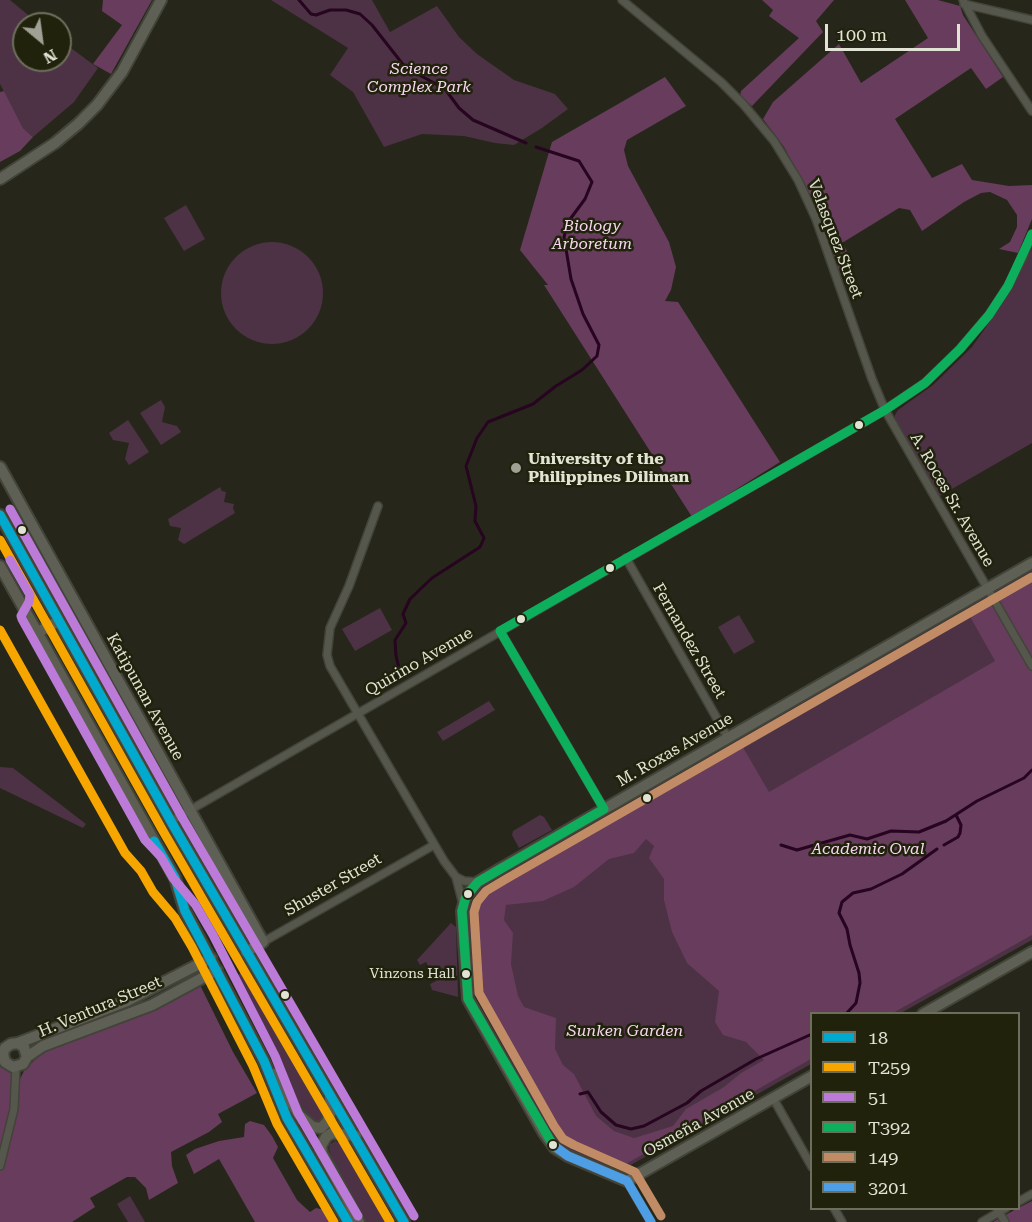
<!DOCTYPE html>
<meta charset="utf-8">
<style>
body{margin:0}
#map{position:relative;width:1032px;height:1222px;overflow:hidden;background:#26271a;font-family:"Roboto Serif",serif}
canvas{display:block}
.legend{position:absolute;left:810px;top:1012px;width:210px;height:198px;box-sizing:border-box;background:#20220c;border:2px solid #6d6f5c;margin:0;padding:8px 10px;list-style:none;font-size:18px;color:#e1e3d5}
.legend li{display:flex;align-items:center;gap:12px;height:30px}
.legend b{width:30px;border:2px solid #6d6f5c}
.north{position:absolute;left:12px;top:12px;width:60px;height:60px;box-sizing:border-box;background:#20220c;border:2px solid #6d6f5c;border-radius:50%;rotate:151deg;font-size:16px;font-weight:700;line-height:24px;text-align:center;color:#e1e3d5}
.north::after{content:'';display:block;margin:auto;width:21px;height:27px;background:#a0a194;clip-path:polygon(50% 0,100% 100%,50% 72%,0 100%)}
.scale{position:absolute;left:825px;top:24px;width:135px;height:27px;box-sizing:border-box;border:3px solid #e1e3d5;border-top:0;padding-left:8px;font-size:18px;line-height:21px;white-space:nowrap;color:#e1e3d5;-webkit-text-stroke:4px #20220c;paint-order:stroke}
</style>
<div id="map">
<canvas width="1032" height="1222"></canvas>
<ul class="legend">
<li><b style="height:8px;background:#00a9ce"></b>18</li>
<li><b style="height:8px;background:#f7a600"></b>T259</li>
<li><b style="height:8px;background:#bd7bd9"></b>51</li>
<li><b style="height:8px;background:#0daf5c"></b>T392</li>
<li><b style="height:8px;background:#c18c65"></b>149</li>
<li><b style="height:8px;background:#4d9ee5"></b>3201</li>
</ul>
<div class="north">N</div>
<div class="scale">100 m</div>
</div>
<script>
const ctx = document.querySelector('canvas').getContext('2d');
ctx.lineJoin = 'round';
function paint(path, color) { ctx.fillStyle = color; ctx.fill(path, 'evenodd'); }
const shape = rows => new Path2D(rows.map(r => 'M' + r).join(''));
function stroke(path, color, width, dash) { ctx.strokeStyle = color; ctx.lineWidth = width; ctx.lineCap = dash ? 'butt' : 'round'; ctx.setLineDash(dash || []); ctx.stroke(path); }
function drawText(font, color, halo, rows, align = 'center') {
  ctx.font = font + ' "Roboto Serif",serif'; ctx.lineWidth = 5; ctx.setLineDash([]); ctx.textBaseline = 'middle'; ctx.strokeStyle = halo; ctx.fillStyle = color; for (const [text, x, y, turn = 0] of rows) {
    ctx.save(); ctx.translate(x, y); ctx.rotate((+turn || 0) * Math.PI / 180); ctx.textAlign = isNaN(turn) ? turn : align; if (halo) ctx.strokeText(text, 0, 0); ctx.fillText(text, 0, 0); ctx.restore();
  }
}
paint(shape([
 [0,0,10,0,39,24,24,24,24,60,60,60,60,40,98,68,74,102,33,137,23,128,0,84],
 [271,0,372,0,390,32,437,6,459,37,477,54,514,80,555,94,568,109,542,128,514,145,495,143,464,136,422,134,384,147,353,92,330,75,348,48],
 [186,205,205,239,184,251,164,218],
 '221 293a51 51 0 1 1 102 0a51 51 0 1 1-102 0Z',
 [1032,249,1032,443,938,497,895,420,895,415,898,410,933,385,972,347,1002,304],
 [161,400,165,407,162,422,177,426,181,432,161,445,140,413],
 [128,420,149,452,129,465,125,459,129,443,113,440,109,433],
 [220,487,222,491,226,492,224,502,234,504,233,508,235,513,184,544,178,540,181,528,170,526,168,519],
 [1032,571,1032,940,901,1013,812,1014,811,1064,627,1167,612,1167,561,1147,552,1135,476,997,473,986,468,916,470,905,477,893,485,886],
 [380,608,392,630,355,651,342,629],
 [739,615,755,642,734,654,718,627],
 [489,701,495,710,443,741,437,732],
 [0,767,13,768,86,824,83,828,0,788],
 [540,815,544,817,552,830,519,848,512,835,513,831],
 [451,923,456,927,458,997,432,990,430,984,436,981,426,962,420,965,417,960],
 [240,973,245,973,322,1107,325,1119,321,1124,315,1123,309,1118,284,1080,237,977],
 [335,1141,343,1143,348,1148,389,1222,366,1222,331,1156,329,1149,330,1144],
 [130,1196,145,1222,128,1222,117,1204]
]), '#4c3244');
paint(shape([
 [103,0,152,0,111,74,93,64,122,25,102,11],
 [762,0,834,0,816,21,823,32,752,106,740,97,741,91,799,38,769,16,773,10],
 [905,0,938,0,960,6,963,15,1003,77,986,89,971,68,895,119,932,178,962,164,972,180,1009,186,1032,185,1032,219,1018,253,999,249,1010,242,1017,227,1017,215,1007,200,990,192,981,193,964,202,922,231,910,210,899,208,842,243,847,251,839,259,847,272,840,276,814,202,784,147,763,119,773,102,839,44,861,83,928,38],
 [665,77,686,106,627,140,624,150,628,166,669,242,676,267,671,290,665,301,678,302,780,462,692,517,544,285,548,285,520,250,552,142],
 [4,91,23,128,33,137,20,151,0,162,0,92],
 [1032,576,1032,935,893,1013,812,1014,811,1059,626,1164,612,1163,565,1143,555,1132,479,993,472,915,480,896,488,889,741,744,769,792,995,661,968,613],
 [646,839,654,846,649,858,664,879,664,900,672,932,687,963,719,991,715,1022,723,1035,746,1042,764,1060,741,1073,724,1087,686,1109,673,1126,634,1138,614,1131,596,1116,574,1074,563,1065,555,1049,556,1018,524,1007,518,996,511,964,513,933,504,920,506,905,543,901,574,887,609,859,634,853],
 [195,984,201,987,233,1052,257,1093,218,1114,222,1122,209,1132,171,1152,172,1166,178,1183,149,1200,146,1188,135,1177,127,1177,90,1198,95,1207,72,1222,0,1222,0,1067,10,1071,13,1079,20,1079,24,1071,46,1048],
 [250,1121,264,1125,272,1136,278,1147,273,1158,297,1200,310,1212,316,1208,329,1211,336,1222,255,1222,219,1159,194,1174,186,1155,195,1149,219,1141,244,1137,245,1124],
 [1032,1201,1032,1222,993,1222,1018,1208]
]), '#673c5c');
stroke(shape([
 [299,0,311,14,316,15,330,10,346,10,360,14,372,25,405,67,445,89,459,108,473,120,526,143],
 [385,686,400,672,396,656,395,640,406,623,403,614,410,599,432,578,480,547,484,538,475,521,476,506,466,466,477,438,488,422,533,404,556,386,582,370,597,356,599,345,583,314,571,279,564,237,568,222,585,199,592,182,579,161,536,147],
 [781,845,797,850,850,835,867,839,891,831,919,832,946,821,977,801,1024,778,1032,770],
 [944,845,958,837,960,833,961,825,956,815],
 [846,1014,856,1003,860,983,859,973,850,945,847,929,839,913,842,902,853,893,871,889,902,874,937,849],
 [580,1094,588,1092,601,1112,616,1125,631,1129,644,1126,687,1103,701,1091,756,1059,812,1034]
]), '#270420', 3);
const street = shape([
 [622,0,721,82,744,105,774,141,798,180,816,219,872,379,885,410,1032,666],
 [963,0,982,36,1032,111],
 [964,4,1032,20],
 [378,506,349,586,330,628,327,655,330,666,444,861,456,877,464,881,478,882],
 [626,558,728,738],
 [500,631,604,809],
 [171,821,885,410,925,383,960,349,989,315,1008,286,1023,257,1032,234],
 [456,877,463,904],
 [263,942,434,845],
 [773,1098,812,1167],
 [0,1166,14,1109,16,1067],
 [627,1181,651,1222],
 [1018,1202,1032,1194],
 [834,1208,842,1222],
 [997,1209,1005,1222],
 [982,1222,1006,1208]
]);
const secondary = shape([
 [0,179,55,143,78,124,97,105,122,72,161,0],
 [0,467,263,942,246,952],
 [923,1014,1032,952],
 [18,1043,24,1047,27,1057,23,1064,13,1067,5,1062,3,1054,5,1048,11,1044,18,1043,127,1001,211,958],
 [27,1057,43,1046,152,1005,217,970],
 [812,1076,627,1181,568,1156,555,1148,544,1133,468,999,462,911,466,896,478,882,500,869,1032,563]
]);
const primary = shape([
 [0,515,173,825,404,1222],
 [0,566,175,878,185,911,264,1061,287,1118,348,1222],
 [38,632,59,621],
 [273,1074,299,1115,313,1127,321,1128,327,1122,331,1112,330,1097],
 [356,1136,332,1133,326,1137,321,1146,322,1153,359,1222]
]);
stroke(street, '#434439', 10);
stroke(secondary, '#434439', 14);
stroke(primary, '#434439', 14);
stroke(street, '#56574c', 7);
stroke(secondary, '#5f6055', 10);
stroke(primary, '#5d5e51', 10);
stroke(shape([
 [0,515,173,825,404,1222],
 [154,841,175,878,185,911,264,1061,287,1118,348,1222]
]), '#00a9ce', 9);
stroke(shape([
 [0,540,163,831,390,1222],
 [0,630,125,853,141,871,153,892,175,918,192,947,253,1066,277,1124,334,1222]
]), '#f7a600', 9);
stroke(shape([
 [10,509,183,819,414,1216],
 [10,560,30,595,29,602,21,616,22,619,145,840,161,857,173,878,195,904,213,935,275,1056,298,1113,358,1216]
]), '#bd7bd9', 9);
stroke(shape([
 [553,1145,468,999,462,911,466,896,478,882,604,809,500,631,885,410,925,383,960,349,989,315,1008,286,1032,234]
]), '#0daf5c', 9);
stroke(shape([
 [661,1216,635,1172,574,1145,563,1139,554,1126,479,993,474,912,477,902,486,891,506,879,1032,577]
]), '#c18c65', 9);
stroke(shape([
 [553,1145,568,1156,627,1181,651,1222]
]), '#4d9ee5', 9);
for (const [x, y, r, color] of [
 [859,425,5,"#e1e3d5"],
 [516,468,6,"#a0a194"],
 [22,530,5,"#e1e3d5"],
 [610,568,5,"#e1e3d5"],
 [521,619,5,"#e1e3d5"],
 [647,798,5,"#e1e3d5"],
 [468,894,5,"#e1e3d5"],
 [466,974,5,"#e1e3d5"],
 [285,995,5,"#e1e3d5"],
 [553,1145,5,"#e1e3d5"]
]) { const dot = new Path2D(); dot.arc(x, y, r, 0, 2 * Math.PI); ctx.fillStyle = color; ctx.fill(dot); stroke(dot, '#20220c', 2); }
drawText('14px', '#e1e3d5', '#20220c', [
 ["Vinzons Hall",455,974]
], 'right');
drawText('italic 16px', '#f7d7ef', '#20220c', [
 ["Science",419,69],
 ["Complex Park",419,87],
 ["Biology",592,226],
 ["Arboretum",592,244],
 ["Academic Oval",868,849],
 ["Sunken Garden",625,1031]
]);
drawText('16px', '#e1e3d5', '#20220c', [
 ["Velasquez Street",835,239,69],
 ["A. Roces Sr. Avenue",952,500,60],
 ["Fernandez Street",689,641,60],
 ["Quirino Avenue",419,662,-30],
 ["Katipunan Avenue",145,697,61],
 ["M. Roxas Avenue",675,750,-30],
 ["Shuster Street",333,885,-30],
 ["H. Ventura Street",100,1007,-23],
 ["Osmeña Avenue",699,1123,-29]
]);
drawText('bold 16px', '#e1e3d5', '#20220c', [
 ["University of the",528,459],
 ["Philippines Diliman",528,477]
], 'left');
</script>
